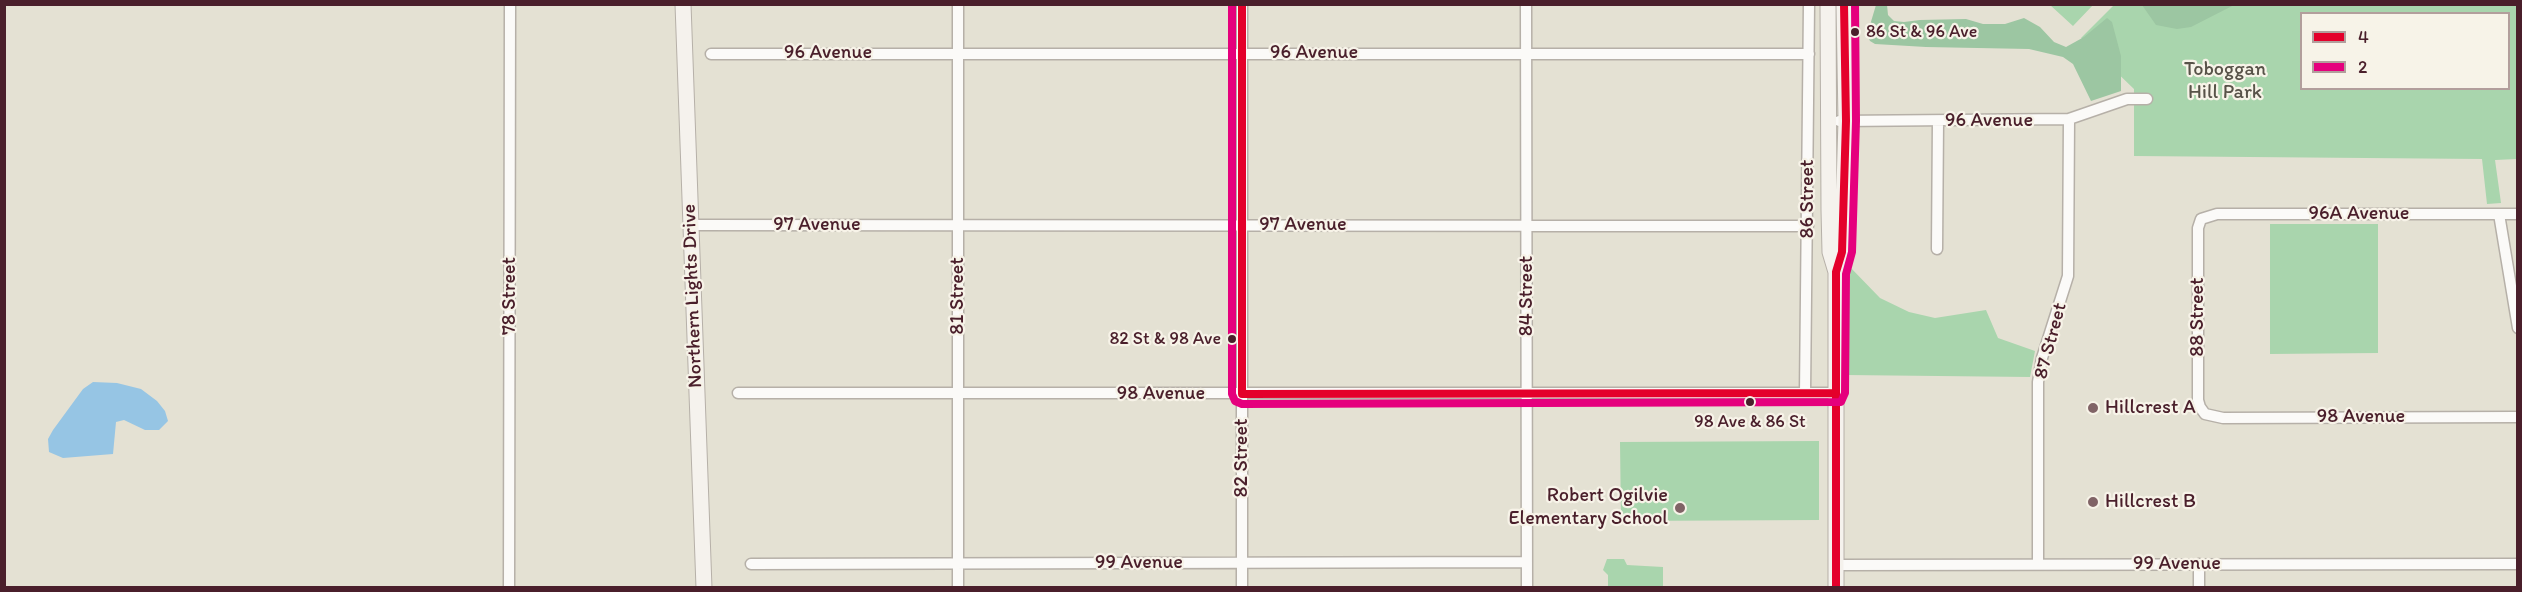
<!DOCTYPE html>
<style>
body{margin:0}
#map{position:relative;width:2522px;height:592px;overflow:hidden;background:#e4e1d3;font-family:Itim,sans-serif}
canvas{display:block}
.frame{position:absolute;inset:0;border:6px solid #4a1f2b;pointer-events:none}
.legend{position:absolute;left:2300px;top:12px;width:210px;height:78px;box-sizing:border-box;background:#f7f3e8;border:2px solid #b29e9c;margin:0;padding:8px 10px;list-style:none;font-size:18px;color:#4a1f2b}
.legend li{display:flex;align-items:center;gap:12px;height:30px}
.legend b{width:30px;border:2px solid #b29e9c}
</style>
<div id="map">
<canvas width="2522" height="592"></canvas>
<div class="frame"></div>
<ul class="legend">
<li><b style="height:8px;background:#e4002b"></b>4</li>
<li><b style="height:8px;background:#e5007d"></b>2</li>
</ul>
</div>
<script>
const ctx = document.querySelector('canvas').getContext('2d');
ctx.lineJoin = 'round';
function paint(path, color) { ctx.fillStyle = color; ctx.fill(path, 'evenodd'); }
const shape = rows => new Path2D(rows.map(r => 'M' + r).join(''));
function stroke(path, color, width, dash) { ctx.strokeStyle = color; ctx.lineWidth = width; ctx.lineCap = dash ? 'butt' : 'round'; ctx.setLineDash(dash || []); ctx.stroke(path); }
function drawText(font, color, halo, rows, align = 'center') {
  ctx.font = font + ' Itim,sans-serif'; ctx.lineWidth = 4.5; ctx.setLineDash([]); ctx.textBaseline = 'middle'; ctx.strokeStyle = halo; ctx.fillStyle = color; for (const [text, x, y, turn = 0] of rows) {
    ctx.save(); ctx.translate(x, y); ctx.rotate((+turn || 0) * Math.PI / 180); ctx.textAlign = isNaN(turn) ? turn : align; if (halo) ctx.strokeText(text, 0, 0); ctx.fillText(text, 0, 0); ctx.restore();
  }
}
paint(shape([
 [2050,5,2093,5,2073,26],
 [2114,5,2517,5,2517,159,2495,160,2501,203,2487,204,2482,159,2134,156,2134,89,2081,38],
 [2302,14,2508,14,2508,88,2302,88],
 [2270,224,2378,224,2378,353,2270,354],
 [1850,267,1880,298,1909,312,1935,318,1986,310,1998,338,2035,351,2030,377,1846,375],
 [1819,441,1819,520,1621,521,1620,442],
 [1607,559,1624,559,1627,565,1663,567,1663,587,1608,587,1608,575,1603,570]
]), '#a9d5ad');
paint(shape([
 [1876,5,1887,5,1888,15,1894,21,1904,22,1920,20,1966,19,1983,24,2005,24,2024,18,2040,27,2054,42,2066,47,2084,37,2107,18,2112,22,2121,56,2121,91,2091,101,2073,64,2063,57,2029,49,1926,47,1875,44,1870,41,1867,35],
 [2142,5,2142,4,2234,5,2191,27,2177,29,2156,25]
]), '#9cc6a2');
paint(shape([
 [93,382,117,383,141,389,157,401,165,411,168,421,159,430,145,430,124,420,116,422,113,454,63,458,49,452,48,439,53,430,83,389]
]), '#96c5e4');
const minor = shape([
 [958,4,958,588],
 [1242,4,1242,588],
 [1526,4,1527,588],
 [711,54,1809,54],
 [1839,121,2069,119,2127,99,2147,99],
 [2499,214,2518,328],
 [2518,214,2217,214,2201,219,2198,228,2198,400,2200,407,2205,414,2223,418,2518,417],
 [690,225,1808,226],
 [1937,249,1938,121],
 [738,393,1835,393],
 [1805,393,1809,4],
 [751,564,1527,562],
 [2038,564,2038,382,2042,358,2068,276,2069,119],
 [2199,564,2199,588],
 [1836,565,2518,564],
 [509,588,510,4]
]);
const secondary = shape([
 [683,4,704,588],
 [1828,4,1829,210,1830,252,1836,272,1836,588],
 [1836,272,1842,252,1846,121,1844,4]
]);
stroke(minor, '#b6b0a8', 13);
stroke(secondary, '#b6b0a8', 17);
stroke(minor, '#fbfaf8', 10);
stroke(secondary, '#f5f2ed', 15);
stroke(shape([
 [1242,4,1242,394,1835,393],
 [1836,588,1836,272,1842,252,1846,121,1844,4]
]), '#e4002b', 8);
stroke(shape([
 [1232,4,1232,394,1235,401,1242,404,1841,402,1845,393,1846,274,1852,252,1856,121,1855,4]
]), '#e5007d', 8);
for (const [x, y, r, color] of [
 [1855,32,5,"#4a1f2b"],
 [1232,339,5,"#4a1f2b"],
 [1750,402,5,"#4a1f2b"],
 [2093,408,6,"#806366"],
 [2093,502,6,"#806366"],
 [1680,508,6,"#806366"]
]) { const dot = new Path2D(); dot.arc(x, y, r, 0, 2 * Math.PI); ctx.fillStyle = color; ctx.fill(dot); stroke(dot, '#f7f3e8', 2); }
drawText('18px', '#4a1f2b', '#f7f3e8', [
 ["86 St & 96 Ave",1866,32],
 ["82 St & 98 Ave",1221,339,"right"],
 ["98 Ave & 86 St",1750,422,"center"]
], 'left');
drawText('20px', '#4a1f2b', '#f7f3e8', [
 ["96 Avenue",828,53],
 ["96 Avenue",1314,53],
 ["96 Avenue",1989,121],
 ["86 Street",1808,199,-90],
 ["96A Avenue",2359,214],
 ["97 Avenue",817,225],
 ["97 Avenue",1303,225],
 ["78 Street",510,296,-90],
 ["Northern Lights Drive",693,296,-92],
 ["81 Street",958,296,-90],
 ["84 Street",1527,296,-90],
 ["88 Street",2198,317,-90],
 ["87 Street",2051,341,-75],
 ["98 Avenue",1161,394],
 ["98 Avenue",2361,417],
 ["82 Street",1242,458,-90],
 ["99 Avenue",1139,563],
 ["99 Avenue",2177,564]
]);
drawText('20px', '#585349', '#f7f3e8', [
 ["Toboggan",2225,70],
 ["Hill Park",2225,93]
]);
drawText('20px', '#4a1f2b', '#f7f3e8', [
 ["Hillcrest A",2105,408],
 ["Robert Ogilvie",1668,496,"right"],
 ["Elementary School",1668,519,"right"],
 ["Hillcrest B",2105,502]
], 'left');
</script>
